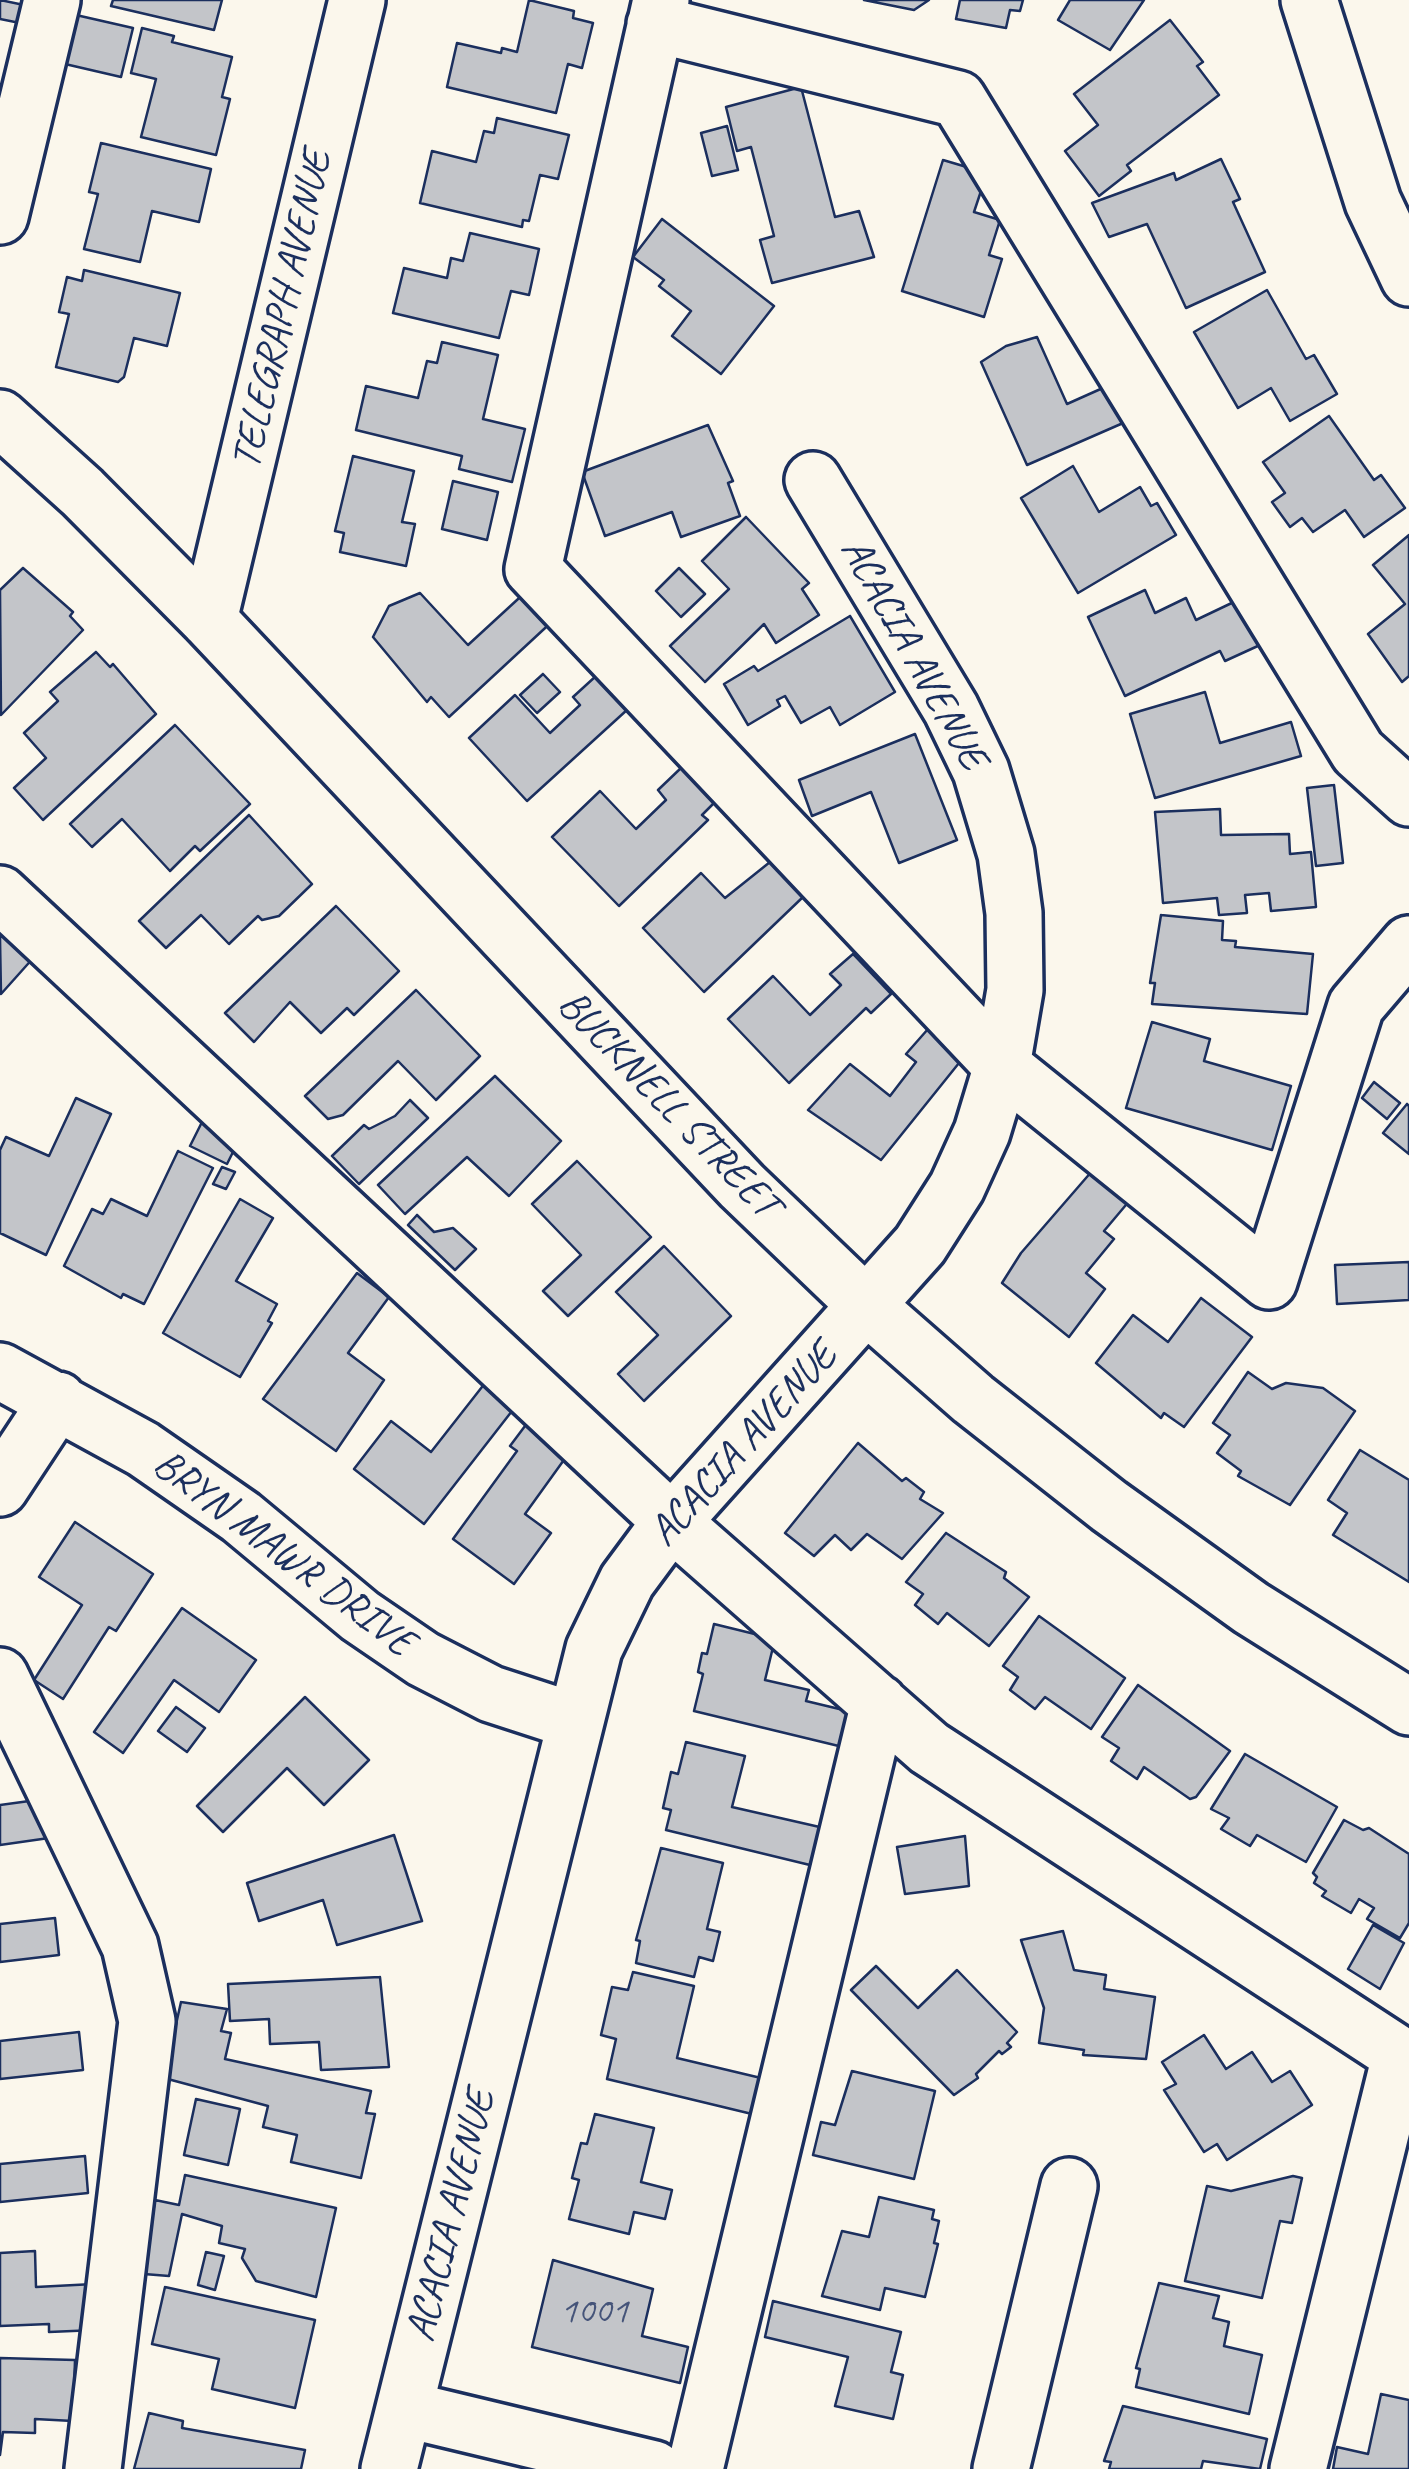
<!DOCTYPE html>
<style>
body{margin:0}
canvas{display:block;background:#fbf7ec}
</style>
<canvas width="1409" height="2469"></canvas>
<script>
const ctx = document.querySelector('canvas').getContext('2d');
ctx.lineJoin = 'round';
function paint(path, color) { ctx.fillStyle = color; ctx.fill(path, 'evenodd'); }
const shape = rows => new Path2D(rows.map(r => 'M' + r).join(''));
function stroke(path, color, width, dash) { ctx.strokeStyle = color; ctx.lineWidth = width; ctx.lineCap = dash ? 'butt' : 'round'; ctx.setLineDash(dash || []); ctx.stroke(path); }
function drawText(font, color, halo, rows, align = 'center') {
  ctx.font = font + ' Caveat,sans-serif'; ctx.lineWidth = 9; ctx.setLineDash([]); ctx.textBaseline = 'middle'; ctx.strokeStyle = halo; ctx.fillStyle = color; for (const [text, x, y, turn = 0] of rows) {
    ctx.save(); ctx.translate(x, y); ctx.rotate((+turn || 0) * Math.PI / 180); ctx.textAlign = isNaN(turn) ? turn : align; if (halo) ctx.strokeText(text, 0, 0); ctx.fillText(text, 0, 0); ctx.restore();
  }
}
const building = shape([
 [0,0,24,5,20,23,0,19,0,0],
 [113,0,222,0,214,30,111,6,113,0],
 [529,0,574,11,573,18,593,23,582,68,568,64,556,113,447,87,457,43,501,53,502,48,517,52,529,0],
 [864,0,929,0,914,10,864,0],
 [960,0,1023,0,1020,11,1010,10,1006,28,956,19,960,0],
 [1070,0,1144,0,1110,50,1058,20,1070,0],
 [76,15,133,28,121,77,65,64,76,15],
 [1170,20,1203,62,1197,66,1219,95,1127,165,1131,171,1099,196,1065,151,1098,125,1074,94,1170,20],
 [142,28,174,36,172,42,232,57,222,97,230,99,216,155,141,137,156,79,131,73,142,28],
 [801,87,835,217,859,211,874,257,772,283,760,240,774,236,751,147,737,151,726,107,801,87],
 [497,118,569,135,558,179,540,175,529,221,523,220,522,227,420,203,432,151,476,162,484,131,494,133,497,118],
 [727,126,738,170,712,176,701,133,727,126],
 [101,143,211,169,199,222,152,211,140,262,84,249,98,194,89,192,101,143],
 [1221,159,1240,199,1233,202,1265,272,1186,308,1147,224,1109,237,1092,203,1174,173,1176,180,1221,159],
 [943,160,987,173,974,212,1000,220,989,255,1002,259,984,317,902,291,943,160],
 [662,219,774,306,721,374,672,336,691,311,659,286,664,280,633,257,662,219],
 [470,233,539,249,529,295,511,291,499,338,393,313,404,268,447,278,451,258,463,261,470,233],
 [84,270,180,293,167,346,134,338,124,377,118,382,56,367,69,314,59,312,67,277,82,281,84,270],
 [1267,290,1306,359,1314,355,1337,394,1290,421,1271,388,1238,408,1194,332,1267,290],
 [1037,337,1067,404,1114,383,1130,420,1027,465,981,362,1006,346,1037,337],
 [442,342,498,355,483,419,525,429,512,482,459,469,462,456,356,430,366,386,418,398,427,361,437,363,442,342],
 [1329,416,1374,480,1381,475,1405,508,1364,537,1345,510,1313,532,1302,518,1290,527,1272,502,1285,493,1263,462,1329,416],
 [708,425,733,481,728,483,740,516,681,537,672,512,605,536,582,472,708,425],
 [353,456,414,471,402,522,415,524,406,566,340,552,344,533,335,531,353,456],
 [1073,466,1099,512,1140,487,1151,506,1157,503,1176,535,1078,593,1021,498,1073,466],
 [453,481,498,492,487,540,442,529,453,481],
 [746,517,809,583,802,589,819,615,776,643,764,624,705,682,670,646,729,589,702,561,746,517],
 [1409,535,1409,676,1402,682,1368,634,1405,604,1373,565,1409,535],
 [23,568,73,612,70,616,83,630,1,715,0,590,23,568],
 [679,568,705,594,681,617,656,591,679,568],
 [530,588,557,617,449,717,431,697,427,702,373,637,389,606,420,593,468,645,530,588],
 [1145,590,1155,613,1186,598,1196,620,1238,600,1260,645,1225,661,1220,651,1125,696,1088,617,1145,590],
 [850,616,895,692,840,725,830,707,801,723,785,696,777,700,780,706,748,725,724,684,754,666,758,671,850,616],
 [96,652,110,667,113,664,156,714,43,820,14,788,46,758,24,733,58,701,50,692,96,652],
 [612,670,639,699,527,801,469,738,515,695,550,733,580,705,573,697,596,676,600,681,612,670],
 [543,674,560,692,537,713,520,695,543,674],
 [1205,692,1220,743,1291,722,1301,756,1155,798,1130,714,1205,692],
 [175,725,250,804,200,851,195,846,170,871,122,819,92,847,70,824,175,725],
 [915,734,957,840,899,863,871,792,812,816,799,780,915,734],
 [681,768,715,802,702,815,708,820,619,906,552,837,600,791,636,829,666,800,658,790,681,768],
 [1334,785,1343,863,1316,866,1307,788,1334,785],
 [1220,809,1221,835,1289,834,1290,854,1311,852,1316,907,1271,911,1269,893,1245,895,1247,913,1219,915,1217,898,1163,903,1155,812,1220,809],
 [249,815,312,884,279,916,262,920,258,916,229,944,201,915,166,948,139,921,249,815],
 [770,862,803,897,704,992,643,928,701,873,725,898,770,862],
 [336,906,399,971,354,1015,347,1008,321,1033,290,1002,254,1042,225,1013,336,906],
 [1161,915,1223,921,1222,940,1236,941,1235,947,1313,954,1307,1014,1152,1004,1155,983,1150,983,1161,915],
 [5,931,35,956,1,994,0,938,5,931],
 [853,954,891,994,871,1013,866,1008,789,1083,728,1019,773,976,810,1015,841,985,830,974,853,954],
 [416,990,480,1056,436,1100,398,1061,343,1115,328,1119,305,1096,416,990],
 [1152,1022,1210,1039,1204,1061,1291,1086,1272,1150,1126,1108,1152,1022],
 [928,1029,963,1058,881,1160,808,1110,850,1064,890,1096,916,1062,906,1054,928,1029],
 [495,1076,561,1141,509,1196,467,1157,405,1214,378,1185,495,1076],
 [1374,1082,1400,1103,1387,1119,1362,1098,1374,1082],
 [76,1098,111,1114,46,1255,0,1233,0,1150,6,1137,49,1156,76,1098],
 [410,1100,428,1118,359,1184,332,1156,364,1125,369,1129,395,1116,410,1100],
 [1407,1104,1409,1106,1409,1154,1383,1133,1407,1104],
 [207,1112,244,1130,227,1164,190,1146,207,1112],
 [178,1151,213,1168,144,1304,123,1294,121,1298,64,1266,92,1209,103,1214,111,1199,147,1216,178,1151],
 [577,1161,651,1237,568,1316,543,1291,581,1255,532,1204,577,1161],
 [1099,1163,1136,1193,1104,1231,1114,1239,1086,1273,1105,1289,1069,1337,1002,1283,1021,1253,1099,1163],
 [222,1167,235,1172,226,1189,213,1184,222,1167],
 [240,1199,273,1218,236,1281,277,1304,268,1321,272,1323,240,1377,163,1333,240,1199],
 [417,1215,434,1232,453,1228,476,1249,455,1270,408,1225,417,1215],
 [664,1246,731,1316,644,1401,618,1374,658,1335,616,1292,664,1246],
 [1409,1262,1409,1300,1337,1304,1335,1265,1409,1262],
 [357,1273,389,1297,348,1353,384,1380,336,1451,263,1399,357,1273],
 [1201,1298,1252,1337,1184,1427,1164,1413,1161,1418,1096,1363,1133,1315,1168,1342,1201,1298],
 [1248,1372,1272,1389,1286,1383,1323,1388,1355,1411,1290,1505,1238,1476,1241,1471,1217,1453,1230,1435,1213,1423,1248,1372],
 [489,1378,519,1402,424,1524,354,1469,391,1421,431,1452,489,1378],
 [537,1410,579,1439,525,1514,551,1533,514,1584,453,1539,517,1451,510,1446,537,1410],
 [858,1443,902,1481,906,1478,924,1492,920,1499,943,1513,902,1559,867,1534,851,1550,835,1535,814,1556,785,1533,858,1443],
 [1360,1450,1409,1480,1409,1582,1333,1535,1347,1513,1328,1500,1360,1450],
 [75,1522,153,1574,116,1631,109,1627,63,1699,34,1680,82,1605,39,1577,75,1522],
 [946,1533,1006,1572,1004,1578,1029,1597,989,1646,947,1613,938,1624,915,1605,923,1594,906,1582,946,1533],
 [182,1608,256,1660,219,1712,174,1680,123,1753,94,1732,182,1608],
 [1039,1616,1125,1678,1091,1729,1045,1697,1035,1709,1010,1690,1018,1677,1003,1666,1039,1616],
 [714,1624,775,1639,765,1680,809,1690,806,1701,856,1713,847,1748,694,1711,703,1674,698,1672,702,1653,707,1654,714,1624],
 [1138,1685,1230,1751,1196,1797,1190,1799,1144,1767,1137,1779,1111,1761,1119,1748,1102,1737,1138,1685],
 [305,1697,369,1760,324,1805,287,1768,223,1832,197,1806,305,1697],
 [176,1707,205,1728,187,1752,158,1731,176,1707],
 [686,1742,745,1756,732,1807,824,1828,814,1866,666,1830,671,1810,663,1808,671,1772,678,1774,686,1742],
 [1245,1754,1337,1807,1306,1862,1257,1835,1250,1846,1221,1829,1229,1818,1211,1809,1245,1754],
 [44,1799,49,1838,0,1845,0,1805,44,1799],
 [1344,1820,1363,1830,1369,1828,1409,1854,1409,1923,1400,1938,1367,1919,1374,1908,1359,1899,1351,1913,1322,1896,1326,1891,1314,1883,1317,1877,1313,1873,1344,1820],
 [394,1835,422,1921,337,1945,323,1900,259,1921,247,1883,394,1835],
 [965,1836,969,1886,905,1894,897,1847,965,1836],
 [661,1848,723,1863,707,1929,720,1932,713,1961,699,1957,694,1977,636,1963,640,1941,636,1940,661,1848],
 [55,1918,59,1955,0,1962,0,1924,55,1918],
 [1373,1925,1404,1943,1380,1989,1348,1969,1373,1925],
 [1063,1931,1074,1970,1106,1975,1104,1989,1155,1997,1146,2059,1083,2055,1084,2050,1039,2043,1044,2008,1021,1940,1063,1931],
 [876,1966,918,2008,957,1970,1017,2032,1007,2043,1011,2047,1002,2054,999,2051,976,2074,978,2078,954,2095,851,1990,876,1966],
 [633,1972,694,1986,677,2058,761,2078,752,2114,607,2079,616,2039,601,2035,612,1987,628,1990,633,1972],
 [380,1977,389,2067,321,2070,319,2042,270,2044,269,2019,230,2021,228,1984,380,1977],
 [181,2002,227,2009,221,2031,231,2033,225,2059,371,2091,366,2113,375,2114,361,2178,291,2162,297,2135,263,2127,268,2106,164,2078,181,2002],
 [79,2032,83,2070,0,2079,0,2041,79,2032],
 [1204,2035,1226,2069,1252,2052,1272,2082,1290,2071,1312,2105,1227,2160,1217,2144,1204,2152,1164,2090,1176,2084,1162,2062,1204,2035],
 [852,2071,935,2091,914,2179,813,2155,821,2122,835,2125,852,2071],
 [196,2099,240,2109,228,2165,184,2155,196,2099],
 [595,2114,654,2128,641,2182,672,2190,665,2219,634,2212,629,2234,569,2219,579,2180,572,2178,581,2143,587,2144,595,2114],
 [85,2156,88,2193,0,2202,0,2164,85,2156],
 [185,2175,336,2208,316,2297,256,2281,242,2258,245,2249,219,2243,222,2226,182,2214,169,2276,144,2274,155,2200,179,2205,185,2175],
 [1293,2176,1302,2178,1292,2223,1280,2221,1262,2298,1185,2281,1207,2186,1231,2191,1293,2176],
 [879,2197,934,2210,932,2219,939,2221,934,2243,938,2244,925,2297,885,2288,880,2310,822,2296,842,2231,869,2237,879,2197],
 [35,2251,36,2287,94,2284,96,2330,49,2332,49,2324,0,2326,0,2253,35,2251],
 [206,2252,224,2256,215,2290,198,2285,206,2252],
 [553,2260,653,2289,642,2336,688,2347,680,2383,532,2347,553,2260],
 [1159,2283,1219,2296,1213,2318,1229,2322,1224,2346,1262,2355,1249,2414,1136,2387,1140,2369,1136,2368,1159,2283],
 [165,2287,315,2320,295,2408,212,2389,219,2359,152,2344,165,2287],
 [773,2301,901,2332,891,2372,903,2375,893,2419,835,2406,848,2357,765,2337,773,2301],
 [0,2358,75,2360,73,2421,35,2419,35,2433,3,2432,0,2455,0,2358],
 [1381,2394,1409,2400,1409,2469,1333,2469,1337,2447,1368,2454,1381,2394],
 [1123,2406,1267,2439,1260,2469,1203,2461,1201,2469,1109,2469,1111,2462,1104,2461,1123,2406],
 [149,2413,183,2421,182,2428,305,2450,301,2469,134,2469,149,2413]
]);
paint(building, '#c3c5c9');
stroke(building, '#1b2f5e', 2.5);
const minor = shape([
 [661,0,533,569,1002,1066,1269,1281,1356,1006,1409,944],
 [1309,0,1373,202,1409,278],
 [655,24,958,99,1358,752,1409,798],
 [0,216,52,0],
 [0,418,82,492,209,620,742,1186,867,1306,973,1399,1109,1506,1251,1608,1409,1707],
 [209,620,357,0],
 [0,894,672,1522,929,1748,1409,2061],
 [0,1371,143,1449,241,1517,360,1616,423,1659,491,1694,574,1721],
 [0,1488,58,1400],
 [0,1676,130,1946,147,2021,93,2469],
 [404,2409,654,2469],
 [389,2469,594,1649,627,1581,664,1531,920,1245,957,1187,982,1132,1002,1066,1015,990,1014,913,1006,854,981,771,951,709,813,480],
 [695,2469,879,1703],
 [1001,2469,1069,2186],
 [1298,2469,1400,2056]
]);
stroke(minor, '#1b2f5e', 62);
stroke(minor, '#fbf7ec', 55);
drawText('38px', '#455479', null, [
 ["1001",594,2312]
]);
drawText('42px', '#1b2f5e', '#fbf7ec', [
 ["TELEGRAPH AVENUE",283,310,-77],
 ["ACACIA AVENUE",913,654,61],
 ["BUCKNELL STREET",668,1105,46],
 ["ACACIA AVENUE",744,1445,-48],
 ["BRYN MAWR DRIVE",283,1554,37],
 ["ACACIA AVENUE",452,2216,-76]
]);
</script>
